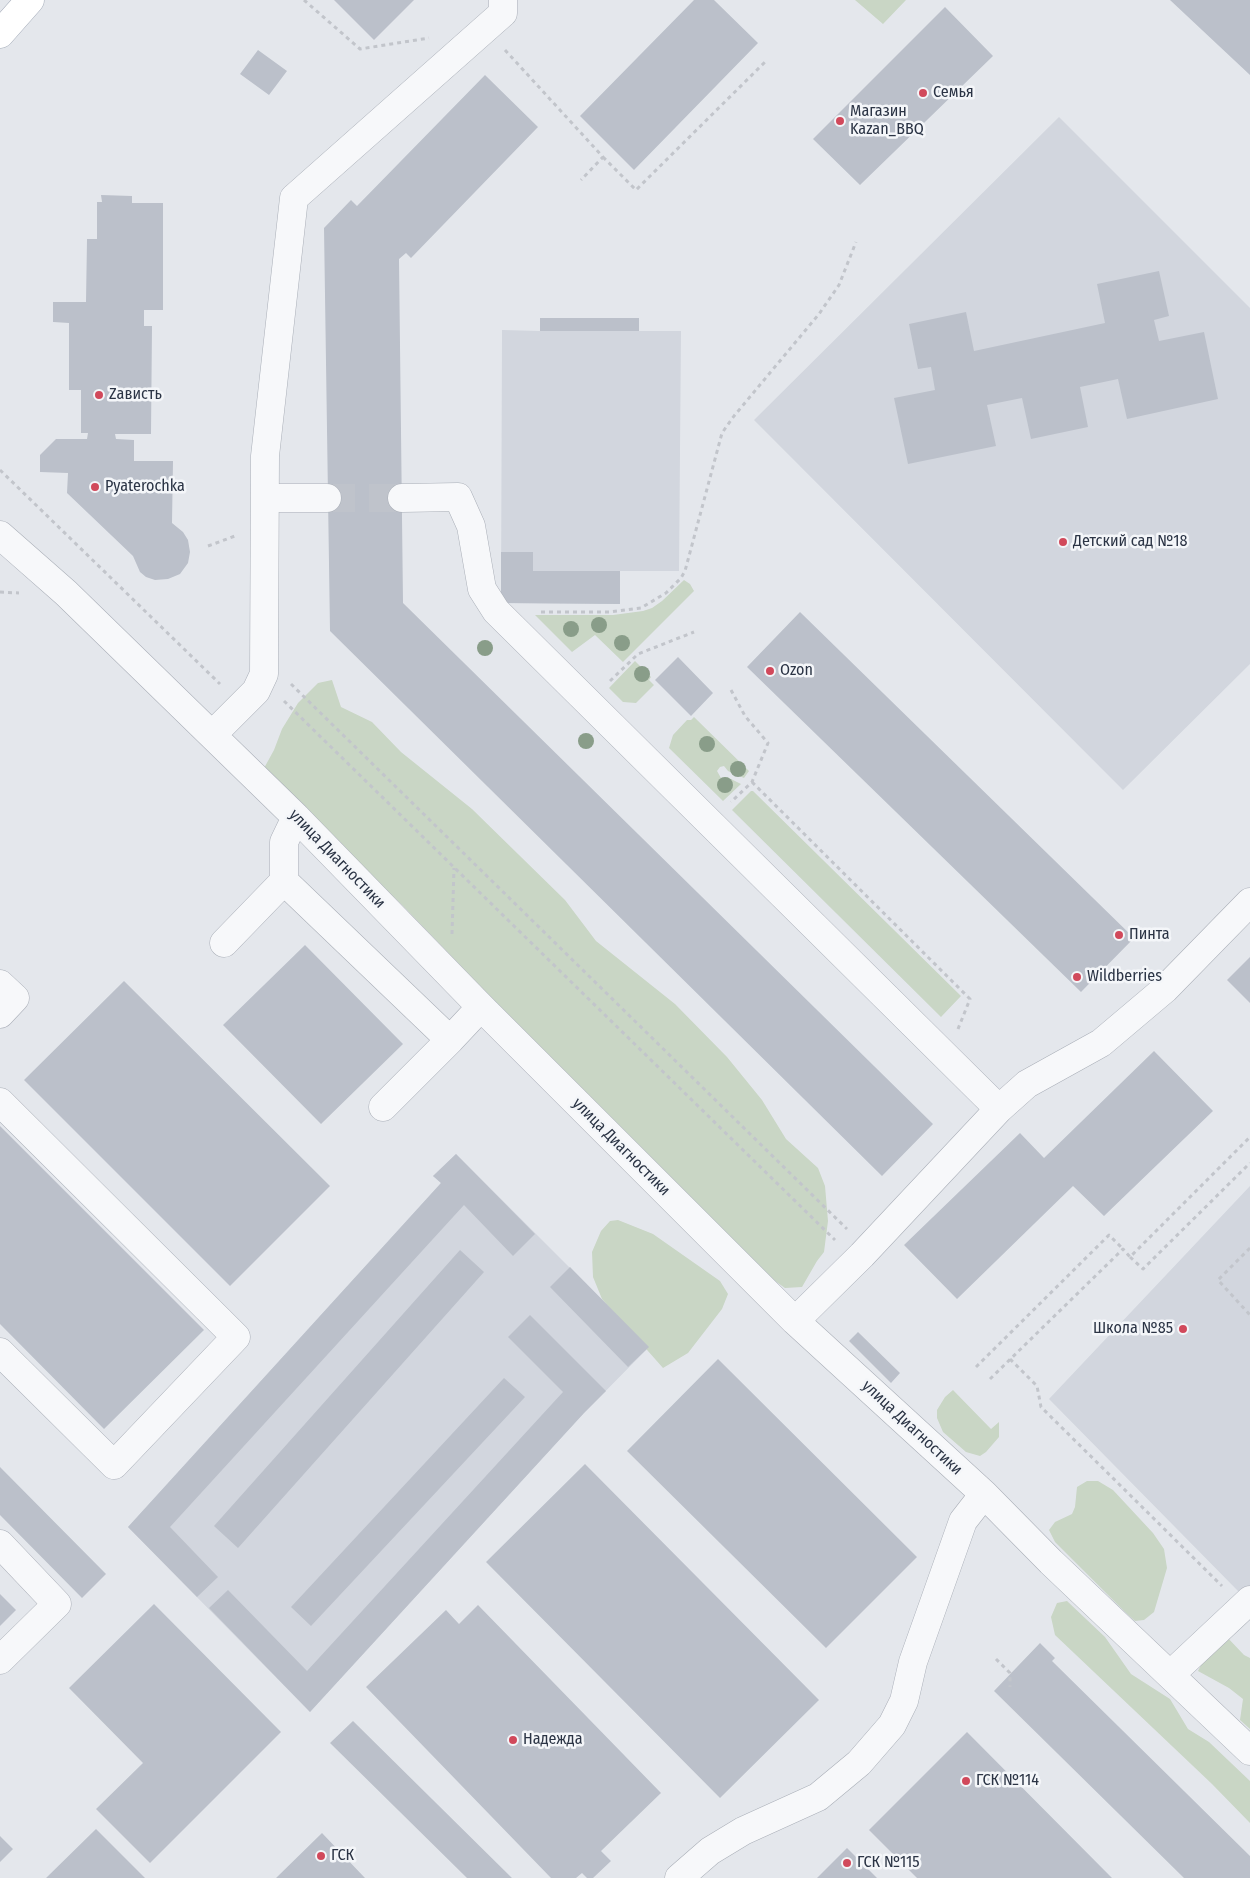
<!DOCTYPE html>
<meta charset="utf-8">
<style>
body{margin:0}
canvas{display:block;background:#e4e7ec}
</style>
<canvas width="1250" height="1878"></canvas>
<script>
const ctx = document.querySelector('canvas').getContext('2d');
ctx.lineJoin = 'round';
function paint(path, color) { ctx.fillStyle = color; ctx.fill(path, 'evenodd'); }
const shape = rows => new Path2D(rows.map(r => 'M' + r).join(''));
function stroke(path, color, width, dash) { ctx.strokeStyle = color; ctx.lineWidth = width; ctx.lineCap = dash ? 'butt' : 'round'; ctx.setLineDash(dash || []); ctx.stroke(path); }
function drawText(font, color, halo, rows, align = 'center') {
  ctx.font = font + ' "Fira Sans Condensed",sans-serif'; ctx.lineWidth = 5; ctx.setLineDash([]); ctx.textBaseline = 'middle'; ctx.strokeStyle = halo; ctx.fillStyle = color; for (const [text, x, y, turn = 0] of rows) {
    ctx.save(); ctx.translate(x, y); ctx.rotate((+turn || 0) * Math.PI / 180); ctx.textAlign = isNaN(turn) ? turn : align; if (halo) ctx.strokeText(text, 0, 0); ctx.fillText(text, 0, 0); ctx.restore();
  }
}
paint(shape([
 [1059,117,1250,308,1250,664,1123,790,754,420],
 [639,318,639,331,681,331,679,571,620,571,620,604,501,603,502,330,540,331],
 [456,1154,649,1347,584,1413,310,1712,128,1527,441,1183,433,1176],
 [1250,1186,1250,1599,1238,1591,1049,1399]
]), '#d2d6de');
paint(shape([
 [855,0,906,0,883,24],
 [684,580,690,584,694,591,623,662,595,635,572,652,535,615,613,615,643,611,652,608,662,601],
 [635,661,651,677,649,680,654,685,636,703,623,702,609,688],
 [332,680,341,707,372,722,401,752,472,809,565,900,596,941,675,1004,727,1057,762,1100,786,1139,818,1168,825,1186,828,1221,824,1252,817,1261,802,1287,785,1288,775,1281,597,1107,403,906,263,770,274,750,282,729,298,703,318,683],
 [694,717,749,771,744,778,728,771,724,766,720,767,717,771,721,778,727,777,741,784,723,801,669,748,673,735,687,720,691,720],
 [751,791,753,791,961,996,941,1017,732,810],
 [618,1220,653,1234,720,1281,728,1294,722,1309,688,1353,663,1368,602,1299,593,1277,592,1252,601,1231,610,1221],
 [953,1390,991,1429,999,1422,999,1437,986,1452,980,1456,966,1452,943,1432,937,1418,937,1410,945,1397],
 [1087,1481,1098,1481,1113,1490,1153,1533,1164,1549,1167,1568,1154,1612,1144,1620,1135,1621,1125,1612,1055,1542,1049,1530,1055,1522,1072,1514,1075,1507,1077,1487],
 [1067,1601,1105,1637,1131,1674,1170,1699,1188,1729,1209,1742,1250,1781,1250,1823,1212,1784,1055,1635,1051,1617,1057,1603],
 [1226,1636,1244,1655,1250,1658,1250,1729,1240,1720,1243,1699,1229,1688,1198,1671,1202,1663]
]), '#c9d6c5');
paint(shape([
 [334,0,414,0,374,40],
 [694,0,714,0,758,43,634,170,580,116],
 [1170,0,1250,0,1250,75],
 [945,7,993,56,860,185,813,139],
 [258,50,287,71,269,95,240,74],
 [485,75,538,127,411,258,406,253,399,259,403,603,933,1124,882,1176,330,631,324,228,351,200,357,206],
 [101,195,132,196,132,203,163,203,163,310,144,310,144,326,152,326,151,434,115,434,116,439,134,440,134,461,173,461,172,523,183,532,188,540,190,552,188,563,180,574,168,579,155,580,146,577,140,572,133,556,67,493,68,473,40,472,40,455,56,439,87,439,88,433,81,433,81,390,69,390,69,323,53,322,53,302,86,302,87,239,97,239,97,202,102,202],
 [1159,271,1169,316,1154,320,1159,341,1204,332,1218,399,1127,419,1118,379,1080,387,1088,427,1031,439,1022,398,987,405,996,446,908,464,894,398,935,390,931,367,918,369,909,324,966,312,974,351,1105,323,1097,284],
 [540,318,639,318,639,331,540,331],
 [501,552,533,552,533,571,620,571,620,604,501,603],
 [800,612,1134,938,1081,992,747,667],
 [678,657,713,693,691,716,655,680],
 [305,945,403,1044,321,1124,223,1025],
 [1250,957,1250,1003,1227,980],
 [124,981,330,1186,230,1286,24,1080],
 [1154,1051,1213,1111,1104,1216,1073,1186,957,1299,904,1245,1020,1133,1044,1158],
 [0,1126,204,1330,104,1429,0,1324],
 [456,1154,535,1234,513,1256,464,1205,170,1527,218,1577,197,1597,128,1527,441,1183,433,1176],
 [460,1250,484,1272,238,1548,214,1526],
 [570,1267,649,1347,628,1367,550,1287],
 [530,1315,606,1391,584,1413,310,1712,209,1608,228,1590,307,1671,563,1392,508,1337],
 [858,1332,900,1373,891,1383,849,1341],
 [718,1359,917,1557,826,1648,627,1451],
 [504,1378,525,1397,311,1626,291,1607],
 [585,1464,819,1700,720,1798,486,1562],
 [0,1467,106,1574,82,1598,0,1515],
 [0,1594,16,1610,0,1626],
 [154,1604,281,1732,150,1863,96,1809,143,1763,69,1688],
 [478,1605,661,1793,601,1851,611,1861,593,1878,587,1878,582,1873,576,1878,551,1878,366,1687,446,1610,459,1624],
 [1040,1643,1055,1658,1052,1661,1250,1856,1250,1878,1184,1878,994,1691],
 [353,1721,512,1878,467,1878,330,1743],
 [967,1732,1112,1878,917,1878,869,1830],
 [96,1829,145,1878,46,1878],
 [322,1833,365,1878,276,1878],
 [0,1836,13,1849,0,1862],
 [847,1848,877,1878,817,1878]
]), '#bbc0ca');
stroke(shape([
 [327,498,402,498]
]), '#bfc3cb', 28, [28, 14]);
const minor = shape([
 [266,498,327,498],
 [402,498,458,497,471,526,482,589,496,611,999,1109],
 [0,535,66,593,296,817,481,1007,795,1321,984,1494,1051,1562,1250,1751],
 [212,735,256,691,264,674,265,456,294,198,503,13,503,0],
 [284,881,450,1040,383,1107],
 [224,943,284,881,284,842,296,817],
 [0,984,15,998,0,1014],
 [450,1040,481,1007],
 [0,1102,236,1337,114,1465,0,1352],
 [795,1321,862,1255,999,1109,1027,1084,1101,1043,1165,989,1250,902],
 [0,1544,57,1604,0,1660],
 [1170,1675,1250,1600],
 [679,1878,710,1851,743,1831,818,1797,859,1763,892,1725,904,1701,913,1662,963,1521,984,1494]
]);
const major = shape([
 [0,34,30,0]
]);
stroke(minor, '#a9aeb7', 29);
stroke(major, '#a3abb8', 29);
stroke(shape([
 [304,0,360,49,429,38],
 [505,50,603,157,581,180],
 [603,157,636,190,765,62],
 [0,470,220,684],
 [208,546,235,536],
 [0,592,19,593],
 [541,612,609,612,641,608,666,593,681,578,685,571,722,433,734,416,819,314,839,285,856,242],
 [610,681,638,654,694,632],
 [291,684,847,1229],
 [731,690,745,716,768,743,752,782,731,802],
 [284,701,835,1240],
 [752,782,970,999,958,1029],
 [452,934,454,868],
 [1250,1248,1218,1280,1250,1315],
 [1130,1257,1143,1269,1250,1163],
 [1010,1359,1037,1386,1041,1407,1222,1586],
 [976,1367,1109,1235,1123,1249],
 [990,1379,1123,1249,1130,1257,1250,1137],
 [996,1659,1010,1673,1010,1687]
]), '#c2c5cb', 3, [4, 4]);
stroke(minor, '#f7f8fa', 28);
stroke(major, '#fff', 28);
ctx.fillStyle = '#899d89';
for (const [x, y] of [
 [599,625],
 [571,629],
 [622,643],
 [485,648],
 [642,674],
 [586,741],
 [707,744],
 [738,769],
 [725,785]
]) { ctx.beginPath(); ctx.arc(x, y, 8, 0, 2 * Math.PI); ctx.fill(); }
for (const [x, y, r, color] of [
 [923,93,5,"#d1495b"],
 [840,121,5,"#d1495b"],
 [99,395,5,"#d1495b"],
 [95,487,5,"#d1495b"],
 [1063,542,5,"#d1495b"],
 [770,671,5,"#d1495b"],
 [1119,935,5,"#d1495b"],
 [1077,977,5,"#d1495b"],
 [1183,1329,5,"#d1495b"],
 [513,1740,5,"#d1495b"],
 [966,1781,5,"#d1495b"],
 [321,1856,5,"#d1495b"],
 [847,1863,5,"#d1495b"]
]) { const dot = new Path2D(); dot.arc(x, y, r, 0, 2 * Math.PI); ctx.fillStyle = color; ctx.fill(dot); stroke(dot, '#f4f6f9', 2); }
drawText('16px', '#2b3445', '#f4f6f9', [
 ["Семья",933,93],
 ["Магазин",850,112],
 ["Kazan_BBQ",850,130],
 ["Zависть",109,395],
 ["Pyaterochka",105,487],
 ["Детский сад №18",1073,542],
 ["Ozon",780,671],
 ["Пинта",1129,935],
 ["Wildberries",1087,977],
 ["Школа №85",1173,1329,"right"],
 ["Надежда",523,1740],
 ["ГСК №114",976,1781],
 ["ГСК",331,1856],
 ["ГСК №115",857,1863]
], 'left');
drawText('16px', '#2b3445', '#f4f6f9', [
 ["улица Диагностики",337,859,46],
 ["улица Диагностики",621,1147,45],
 ["улица Диагностики",912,1428,43]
]);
</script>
